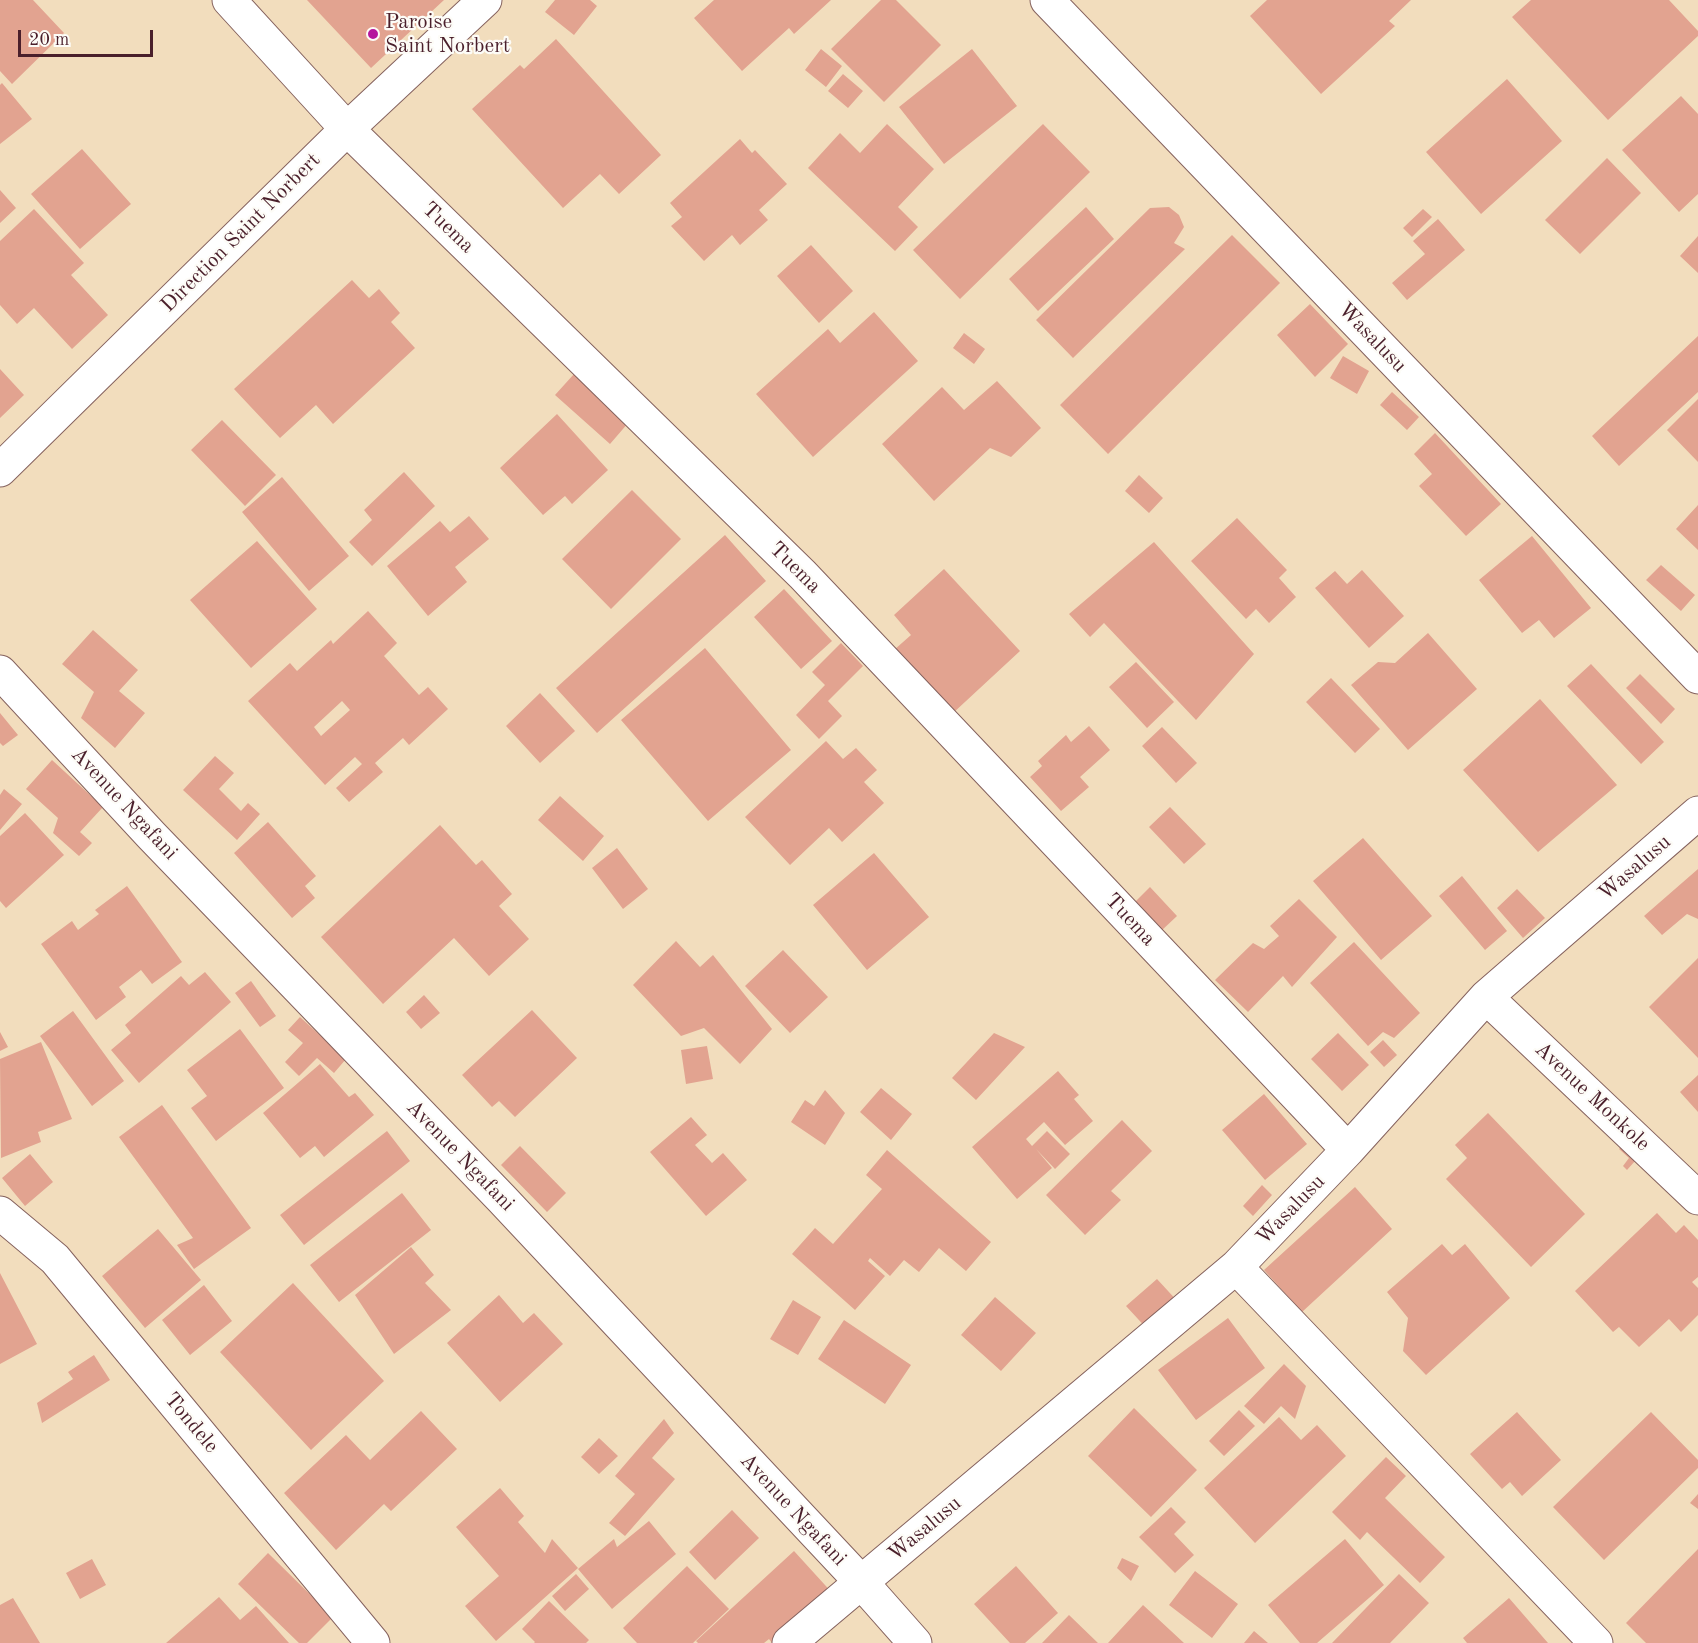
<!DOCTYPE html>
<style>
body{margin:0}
#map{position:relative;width:1698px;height:1643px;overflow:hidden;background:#f2ddbd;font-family:"Old Standard TT",serif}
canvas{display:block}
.scale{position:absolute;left:18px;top:30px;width:135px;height:27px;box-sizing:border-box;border:3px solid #4a1f2b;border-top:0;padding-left:8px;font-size:18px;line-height:21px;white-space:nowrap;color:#4a1f2b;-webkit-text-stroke:4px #fdfcf7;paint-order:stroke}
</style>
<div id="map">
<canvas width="1698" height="1643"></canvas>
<div class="scale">20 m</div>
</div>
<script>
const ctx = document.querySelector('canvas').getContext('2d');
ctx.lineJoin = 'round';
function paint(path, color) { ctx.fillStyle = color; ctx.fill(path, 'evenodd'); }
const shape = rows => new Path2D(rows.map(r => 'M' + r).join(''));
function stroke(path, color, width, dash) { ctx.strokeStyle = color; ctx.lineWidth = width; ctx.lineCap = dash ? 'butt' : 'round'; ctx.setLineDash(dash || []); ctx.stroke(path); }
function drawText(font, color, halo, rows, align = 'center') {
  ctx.font = font + ' "Old Standard TT",serif'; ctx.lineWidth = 4.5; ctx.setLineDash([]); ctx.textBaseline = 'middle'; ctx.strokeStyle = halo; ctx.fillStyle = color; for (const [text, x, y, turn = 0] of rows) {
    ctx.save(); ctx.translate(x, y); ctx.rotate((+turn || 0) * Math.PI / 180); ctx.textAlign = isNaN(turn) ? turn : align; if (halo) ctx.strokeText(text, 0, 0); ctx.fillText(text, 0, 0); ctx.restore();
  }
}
paint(shape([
 [0,0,33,0,64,33,12,84,0,71],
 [307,0,444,0,371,68],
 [555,0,590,0,597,6,574,35,545,12],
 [714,0,831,0,794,34,789,28,742,71,694,18],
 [881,0,896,0,941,45,884,102,831,49],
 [1267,0,1411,0,1389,21,1395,26,1321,94,1250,16],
 [1531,0,1669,0,1698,31,1698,36,1608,120,1512,17],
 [556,39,661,155,619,194,600,174,563,208,472,109,520,65,524,69],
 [821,49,842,66,826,87,805,70],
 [972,49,1017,106,944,164,899,107],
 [843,74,863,91,848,108,828,91],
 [1507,79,1562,141,1481,214,1426,152],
 [2,83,32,119,0,144,0,85],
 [1681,96,1698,114,1698,194,1679,212,1622,150],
 [887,124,934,169,898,207,918,227,895,251,808,168,840,133,860,153],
 [1043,124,1090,172,960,299,913,250],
 [740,139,752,153,755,150,787,184,759,210,768,220,740,245,732,235,704,261,671,226,682,217,670,203],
 [82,149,131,204,80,249,31,194],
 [1607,158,1641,193,1580,254,1545,220],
 [0,190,16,208,0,223],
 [1086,207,1114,239,1038,311,1009,279],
 [1169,207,1179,215,1184,227,1174,243,1185,249,1073,358,1036,320,1150,208],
 [34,209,84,263,71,275,108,315,72,349,34,308,17,324,0,305,0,241],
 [1423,209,1432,217,1412,237,1403,228],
 [1438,219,1465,250,1407,300,1392,283,1425,254,1413,241],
 [1232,235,1280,283,1108,454,1060,405],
 [1698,236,1698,273,1680,256],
 [811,245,853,291,819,323,777,276],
 [352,280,369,298,379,289,400,313,391,322,415,348,333,424,316,405,280,438,234,389],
 [1310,304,1348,344,1315,377,1277,335],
 [874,312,918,361,813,457,756,394,828,329,840,343],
 [964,333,985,349,974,364,953,348],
 [1698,336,1698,392,1619,466,1592,436],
 [1343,356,1369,371,1357,394,1330,378],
 [0,369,24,395,0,418],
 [574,374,629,422,610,444,555,395],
 [997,381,1041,428,1011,457,990,448,934,501,882,444,942,387,964,410],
 [1392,392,1419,417,1407,430,1380,405],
 [1698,399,1698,462,1667,430],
 [557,414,608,470,572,504,565,496,543,515,500,468],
 [222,420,276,475,245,506,191,450],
 [1435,433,1501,504,1466,536,1419,486,1432,474,1414,454],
 [404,472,435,506,372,566,349,542,372,520,364,510],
 [1139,475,1163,498,1149,513,1125,491],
 [282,477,349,556,309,591,242,512],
 [632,490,681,539,611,609,562,559],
 [1698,505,1698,550,1676,529],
 [469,516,489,539,455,567,467,582,428,616,387,566,440,521,450,532],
 [1237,518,1287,570,1279,578,1296,597,1269,623,1256,609,1246,619,1191,561],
 [725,535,766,581,597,733,556,688],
 [1532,536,1591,608,1554,638,1539,620,1522,633,1479,580],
 [257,541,317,609,251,668,190,600],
 [1154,542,1254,654,1196,720,1104,623,1090,637,1069,614],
 [1661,565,1695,595,1681,611,1646,580],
 [944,569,1020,651,952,714,894,650,911,635,894,615],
 [1362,570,1404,616,1369,648,1315,588,1335,571,1347,584],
 [784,589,832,641,801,669,754,617],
 [368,611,397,643,384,656,419,695,428,687,448,709,409,745,403,738,375,763,383,772,349,802,336,788,362,764,355,757,325,785,248,701,290,663,297,671,331,640,333,644],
 [342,701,350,710,321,736,314,727],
 [93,630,138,670,119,691,145,713,115,748,81,718,94,692,62,664],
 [1428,633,1477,689,1408,750,1351,685,1378,662,1395,663],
 [841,643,863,666,828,701,842,716,819,739,796,715,825,685,812,672],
 [705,648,791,750,708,821,621,720],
 [1136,662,1174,702,1147,728,1109,687],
 [1591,664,1664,742,1641,764,1567,686],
 [1640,674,1675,709,1661,724,1626,688],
 [1331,678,1380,729,1355,753,1306,702],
 [540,693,575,731,540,763,506,726],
 [1540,699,1617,785,1538,852,1463,770],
 [0,713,18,735,3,746,0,743],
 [1089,726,1110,750,1080,777,1089,787,1061,811,1030,777,1042,766,1038,761,1066,735,1071,742],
 [1162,727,1197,763,1176,783,1142,746],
 [826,741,843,759,856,748,877,770,864,782,884,803,842,842,829,828,790,865,745,817],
 [215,756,234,773,219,789,241,811,248,803,260,814,237,840,183,790],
 [52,760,103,807,80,832,92,843,79,856,53,833,58,818,26,789],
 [4,789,22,804,0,830,0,795],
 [560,796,604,836,583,861,538,820],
 [1170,807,1206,844,1184,864,1149,827],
 [25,813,64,855,6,908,0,901,0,836],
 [268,822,316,876,305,886,315,898,292,918,234,853],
 [440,825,476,865,482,860,512,894,499,906,529,939,489,976,454,938,383,1004,321,937],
 [1363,838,1432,916,1381,960,1313,881],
 [617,848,648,889,623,909,592,868],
 [874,853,929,917,867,970,813,905],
 [1698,869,1698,919,1687,914,1662,935,1644,916],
 [1462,876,1507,931,1485,950,1439,896],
 [127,886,182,962,152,984,141,970,119,987,126,997,96,1020,41,944,72,921,78,930,99,914,95,910],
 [1150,887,1177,916,1160,932,1134,903],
 [1517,889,1545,918,1523,938,1497,908],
 [1299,899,1337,937,1292,987,1283,976,1248,1012,1215,980,1253,943,1264,949,1279,936,1270,926],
 [676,941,700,967,713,955,772,1029,740,1064,704,1028,681,1036,633,985],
 [1354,942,1420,1013,1394,1038,1383,1032,1368,1046,1310,983],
 [783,950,828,997,790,1033,745,986],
 [1698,958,1698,1058,1649,1007],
 [205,972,231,1002,139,1083,111,1050,131,1033,125,1025,181,976,189,985],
 [251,981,276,1016,260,1027,235,993],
 [424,995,440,1013,421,1029,406,1012],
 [532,1010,577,1058,515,1117,499,1101,492,1107,462,1075],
 [73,1011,124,1081,92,1106,40,1036],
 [300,1017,346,1059,334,1073,317,1058,299,1076,285,1062,303,1043,288,1030],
 [240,1029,284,1088,216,1141,191,1108,207,1096,187,1070],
 [0,1032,8,1047,0,1051],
 [994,1033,1025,1047,976,1100,952,1078],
 [1338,1033,1369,1065,1342,1091,1311,1059],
 [1383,1040,1397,1055,1384,1067,1370,1052],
 [41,1042,72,1119,38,1132,41,1142,1,1158,0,1059],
 [707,1046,713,1079,686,1084,681,1050],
 [320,1064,349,1097,355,1093,374,1115,324,1157,315,1146,300,1158,263,1113],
 [1058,1071,1079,1095,1074,1099,1093,1121,1065,1145,1044,1122,1026,1139,1032,1146,1047,1131,1070,1154,1055,1169,1036,1149,1052,1168,1017,1199,972,1147],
 [1698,1075,1698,1112,1680,1092],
 [881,1088,912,1114,891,1140,860,1112],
 [825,1090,845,1113,825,1145,791,1122,805,1100,814,1106],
 [1264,1094,1307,1144,1265,1180,1222,1130],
 [162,1105,251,1228,194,1269,177,1245,193,1238,119,1137],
 [1488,1113,1585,1214,1531,1267,1446,1179,1467,1158,1455,1145],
 [691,1117,707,1135,695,1145,712,1163,723,1153,747,1180,706,1216,650,1152],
 [1122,1120,1152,1151,1111,1191,1121,1200,1085,1235,1046,1195],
 [387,1131,410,1161,304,1245,280,1215],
 [1628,1139,1642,1167,1635,1161,1627,1170,1623,1166,1629,1158,1619,1149],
 [520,1146,566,1193,547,1212,501,1165],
 [887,1150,991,1242,966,1271,939,1248,919,1272,904,1260,890,1276,870,1258,868,1261,885,1276,855,1310,792,1254,815,1228,833,1244,882,1189,866,1175],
 [30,1154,53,1182,25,1206,2,1178],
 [1262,1185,1272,1195,1253,1216,1243,1206],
 [1355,1187,1392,1229,1302,1312,1264,1270],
 [402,1193,431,1230,339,1302,310,1265],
 [1657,1213,1676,1233,1684,1225,1698,1240,1698,1277,1692,1282,1698,1288,1698,1315,1681,1332,1669,1319,1639,1347,1619,1327,1613,1332,1575,1291],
 [158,1229,201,1280,145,1328,102,1276],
 [1442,1244,1452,1255,1465,1244,1510,1298,1426,1375,1403,1351,1408,1318,1387,1292],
 [411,1247,434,1275,425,1283,451,1310,394,1354,355,1295],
 [0,1273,37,1344,0,1364],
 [1157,1279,1180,1304,1150,1332,1126,1306],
 [293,1283,384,1381,311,1450,220,1352],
 [204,1285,232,1321,190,1355,162,1320],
 [499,1295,523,1323,534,1313,563,1344,500,1402,447,1343],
 [995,1297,1036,1333,1001,1371,961,1335],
 [793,1300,821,1317,798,1355,770,1339],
 [1228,1318,1265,1368,1196,1420,1158,1370],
 [844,1320,911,1365,885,1404,818,1359],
 [94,1355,110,1380,42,1423,37,1403,73,1379,68,1372],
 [1284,1364,1306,1386,1295,1419,1281,1406,1264,1424,1244,1406],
 [1134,1408,1197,1470,1151,1517,1088,1456],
 [1239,1410,1255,1426,1224,1456,1209,1441],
 [421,1411,457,1449,391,1511,384,1504,336,1550,284,1493,346,1435,370,1460],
 [1517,1412,1561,1460,1522,1496,1510,1482,1502,1489,1470,1454],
 [1651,1412,1698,1460,1698,1468,1604,1560,1553,1507],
 [1279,1417,1301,1440,1317,1425,1346,1456,1255,1543,1204,1488],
 [664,1419,674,1433,652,1458,675,1479,625,1536,609,1523,635,1494,615,1476],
 [599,1438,618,1456,599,1474,581,1457],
 [1386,1457,1406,1476,1385,1498,1445,1557,1420,1583,1367,1532,1360,1540,1332,1512],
 [500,1488,524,1516,518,1522,545,1553,552,1539,578,1568,496,1641,465,1606,499,1576,456,1527],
 [1698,1494,1698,1509,1690,1503],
 [1171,1507,1186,1522,1174,1534,1194,1555,1175,1573,1139,1537],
 [732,1510,759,1538,715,1580,689,1552],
 [649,1521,676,1554,612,1609,578,1569,614,1539,617,1547],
 [1345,1539,1384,1585,1317,1643,1300,1643,1268,1605],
 [1698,1549,1698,1643,1646,1643,1626,1623],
 [794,1551,835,1596,784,1643,772,1643,769,1639,764,1643,698,1643,696,1641],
 [268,1553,333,1617,307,1643,299,1643,238,1584],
 [1122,1558,1139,1566,1131,1581,1117,1568],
 [92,1559,106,1585,80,1599,66,1573],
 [687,1566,729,1609,693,1643,637,1643,623,1628],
 [1016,1566,1058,1613,1025,1643,1010,1643,974,1604],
 [1195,1571,1238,1604,1212,1638,1169,1605],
 [576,1574,589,1589,565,1611,552,1596],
 [1399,1574,1429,1603,1390,1643,1332,1643],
 [219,1597,240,1620,256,1606,289,1643,166,1643],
 [13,1598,40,1643,0,1643,0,1605],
 [1509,1598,1548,1643,1467,1643,1463,1638],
 [549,1601,589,1640,586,1643,534,1643,535,1642,522,1629],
 [1143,1605,1184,1643,1108,1643],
 [1069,1615,1098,1643,1042,1643],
 [1254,1631,1268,1643,1244,1643]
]), '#e2a390');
const minor = shape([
 [229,0,347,129,803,575,1348,1150],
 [1047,0,1698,677],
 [0,470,347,129,485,0],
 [0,672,151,835,502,1199,862,1583,915,1643],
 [1486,997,1698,1198],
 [0,1213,55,1259,373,1643],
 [1236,1267,1596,1643],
 [789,1643,1236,1267,1348,1150,1486,997,1698,813]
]);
stroke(minor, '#85625e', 35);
stroke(minor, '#fff', 33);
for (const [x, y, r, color] of [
 [373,34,6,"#b5179e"]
]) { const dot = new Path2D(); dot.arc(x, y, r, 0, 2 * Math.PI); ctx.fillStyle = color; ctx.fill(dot); stroke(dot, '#fdfcf7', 2); }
drawText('21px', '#4a1f2b', '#fdfcf7', [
 ["Paroise",385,22],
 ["Saint Norbert",385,46]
], 'left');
drawText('21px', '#4a1f2b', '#fdfcf7', [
 ["Tuema",448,228,44],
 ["Direction Saint Norbert",241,233,-45],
 ["Wasalusu",1372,338,46],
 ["Tuema",795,568,45],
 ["Avenue Ngafani",124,804,47],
 ["Wasalusu",1635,868,-41],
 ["Tuema",1130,920,47],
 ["Avenue Monkole",1592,1097,43],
 ["Avenue Ngafani",460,1156,46],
 ["Wasalusu",1291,1210,-46],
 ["Tondele",191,1423,50],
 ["Avenue Ngafani",793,1510,47],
 ["Wasalusu",925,1529,-40]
]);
</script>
